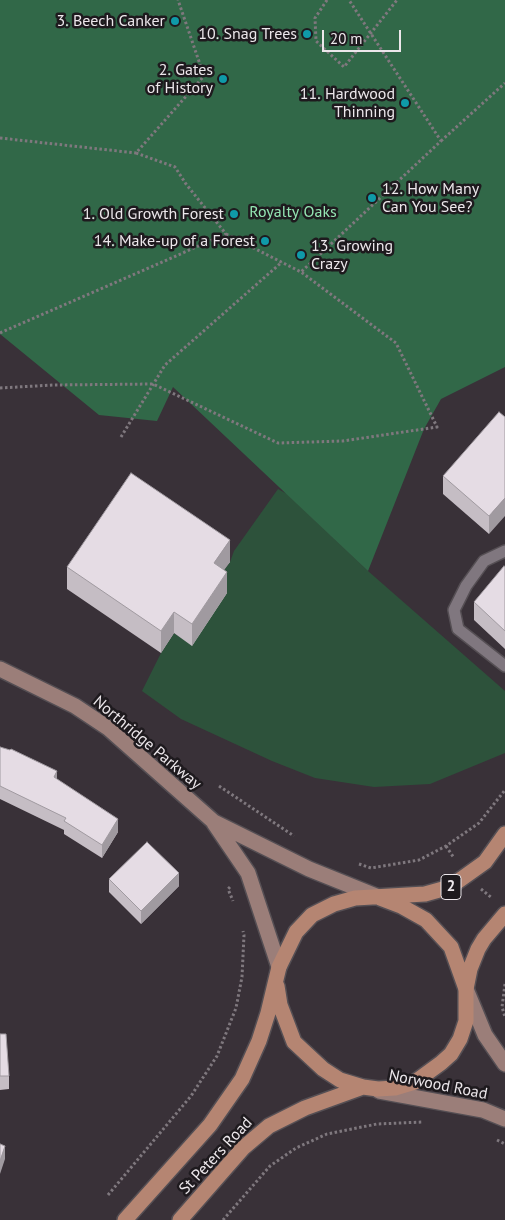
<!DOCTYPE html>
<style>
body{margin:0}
#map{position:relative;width:505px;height:1220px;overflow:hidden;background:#393138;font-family:"PT Sans",sans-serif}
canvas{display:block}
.scale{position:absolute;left:322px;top:30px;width:79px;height:22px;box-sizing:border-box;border:2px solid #ece7eb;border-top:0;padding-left:6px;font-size:15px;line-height:18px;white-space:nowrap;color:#ece7eb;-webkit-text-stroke:4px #1e1a1e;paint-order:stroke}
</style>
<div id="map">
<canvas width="505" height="1220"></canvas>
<div class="scale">20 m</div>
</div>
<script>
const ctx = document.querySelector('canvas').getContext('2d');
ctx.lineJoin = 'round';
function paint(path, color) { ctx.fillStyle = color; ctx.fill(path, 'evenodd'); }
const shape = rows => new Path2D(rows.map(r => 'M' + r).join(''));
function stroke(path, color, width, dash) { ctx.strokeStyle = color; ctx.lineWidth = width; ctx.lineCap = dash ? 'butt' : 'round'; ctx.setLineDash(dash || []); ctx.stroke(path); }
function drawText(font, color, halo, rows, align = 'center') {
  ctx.font = font + ' "PT Sans",sans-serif'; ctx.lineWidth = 5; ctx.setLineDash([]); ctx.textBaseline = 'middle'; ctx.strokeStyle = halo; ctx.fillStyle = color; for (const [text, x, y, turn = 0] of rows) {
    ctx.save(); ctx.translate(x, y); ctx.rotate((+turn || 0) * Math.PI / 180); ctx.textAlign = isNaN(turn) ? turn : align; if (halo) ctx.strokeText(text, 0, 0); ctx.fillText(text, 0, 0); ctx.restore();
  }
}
paint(shape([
 [278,489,287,494,368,571,505,691,505,753,430,784,374,787,315,778,272,761,181,719,142,691,161,653,174,633,192,645,214,584,230,562,234,551]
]), '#2d523b');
paint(shape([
 [0,0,505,0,505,367,441,399,424,429,368,571,173,387,157,421,99,415,0,334]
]), '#316848');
const lane = shape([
 [505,551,484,561,466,586,454,610,458,629,505,666]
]);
const secondary = shape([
 [0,669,75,706,108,728,214,822,309,869,376,896],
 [214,823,248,873,279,967],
 [466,989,485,1035,505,1064],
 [379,1091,483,1110,505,1119]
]);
const primary = shape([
 [277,986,280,1005,294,1042,323,1069,340,1080,363,1087,378,1089,395,1088,415,1082,441,1063,451,1054,460,1039,466,1021,466,989,451,947,426,920,401,906,380,898],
 [466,989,470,969,478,949,484,939,505,914],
 [125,1220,210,1125,242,1079,259,1041,268,1013,279,967,296,932,312,915,334,904,355,898,425,894,450,887,485,862,505,834],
 [180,1220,243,1148,269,1126,305,1108,363,1087]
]);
stroke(lane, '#554f54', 14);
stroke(secondary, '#554f54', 18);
stroke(primary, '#554f54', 18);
stroke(shape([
 [327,0,315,18,316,41,344,67,397,0],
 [0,138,136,153],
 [441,141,505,83],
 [226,234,301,272,441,141,349,0],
 [0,333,226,234,186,184,175,167,136,153,204,76,178,0],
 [0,388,53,385,153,384,278,443,343,441,437,427,396,343,301,272],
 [121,437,165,365,282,262],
 [219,786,294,836],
 [446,846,454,858],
 [359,864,371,868,419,860,446,846,479,823,505,790],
 [230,887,228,889,233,901],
 [481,889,492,898],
 [505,984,502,1007,505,1017],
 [497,1140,505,1144],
 [108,1195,191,1096,217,1056,236,1008,242,977,244,935,243,931],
 [223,1220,270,1166,296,1148,327,1134,377,1124,423,1122]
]), '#7f787e', 3, [2.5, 2.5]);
stroke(lane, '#80777f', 11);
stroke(secondary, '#9b7e79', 15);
stroke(primary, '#b58572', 15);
paint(shape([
 [505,417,489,534,443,494,443,476],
 [230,562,224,569,227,593,192,646,174,633,161,653,67,589,67,567],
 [505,567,505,649,474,620,474,602],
 [0,747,57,779,118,832,102,858,64,834,64,830,0,799],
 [109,879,179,886,141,924,109,892],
 [0,1034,9,1076,9,1089,0,1090]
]), '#c5bdc4');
paint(shape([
 [505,498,505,516,489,534,489,516],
 [230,540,230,562,214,584,214,563],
 [227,572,227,593,192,646,192,624],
 [174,612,174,633,161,653,161,631],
 [57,771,57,784,54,777],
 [118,819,118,832,102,858,102,845],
 [179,873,179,886,141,924,141,911],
 [5,1146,5,1159,0,1174,0,1161]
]), '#a09aa0');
const building = shape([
 [499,412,505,417,505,498,489,516,443,476,499,412],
 [131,473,230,540,214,563,227,572,192,624,174,612,161,631,67,567,131,473],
 [504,566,505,567,505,631,474,602,504,566],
 [0,747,10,750,11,749,57,771,54,777,118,819,102,845,64,821,66,818,0,786,0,747],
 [147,842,179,873,141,911,109,879,147,842],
 [0,1034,6,1034,9,1076,0,1076,0,1034],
 [0,1144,5,1146,0,1161,0,1144]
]);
paint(building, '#e5dce4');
stroke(building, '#a09aa0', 1);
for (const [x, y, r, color] of [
 [175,21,5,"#0f9aa8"],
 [307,34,5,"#0f9aa8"],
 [223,79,5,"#0f9aa8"],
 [405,103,5,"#0f9aa8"],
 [372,198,5,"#0f9aa8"],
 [234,214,5,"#0f9aa8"],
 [265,241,5,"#0f9aa8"],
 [301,255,5,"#0f9aa8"]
]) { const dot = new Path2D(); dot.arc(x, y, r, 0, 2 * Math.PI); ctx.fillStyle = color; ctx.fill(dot); stroke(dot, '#1e1a1e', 2); }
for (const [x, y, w] of [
 [451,887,20]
]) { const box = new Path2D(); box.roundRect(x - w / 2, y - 12.5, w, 25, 4); ctx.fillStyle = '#1e1a1e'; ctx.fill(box); stroke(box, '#ece7eb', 1); }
drawText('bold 15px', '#ece7eb', null, [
 ["2",451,887]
]);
drawText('16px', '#ece7eb', '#1e1a1e', [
 ["3. Beech Canker",165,21],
 ["10. Snag Trees",297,34],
 ["2. Gates",213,70],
 ["of History",213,88],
 ["11. Hardwood",395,94],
 ["Thinning",395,112],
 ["12. How Many",382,189,"left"],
 ["Can You See?",382,207,"left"],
 ["1. Old Growth Forest",224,214],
 ["14. Make-up of a Forest",255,241],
 ["13. Growing",311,246,"left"],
 ["Crazy",311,264,"left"]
], 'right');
drawText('16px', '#94e6b3', '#1e1a1e', [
 ["Royalty Oaks",293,212]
]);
drawText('16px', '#ece7eb', '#1e1a1e', [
 ["Northridge Parkway",147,743,40],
 ["Norwood Road",438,1085,11],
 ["St Peters Road",216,1156,-47]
]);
</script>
